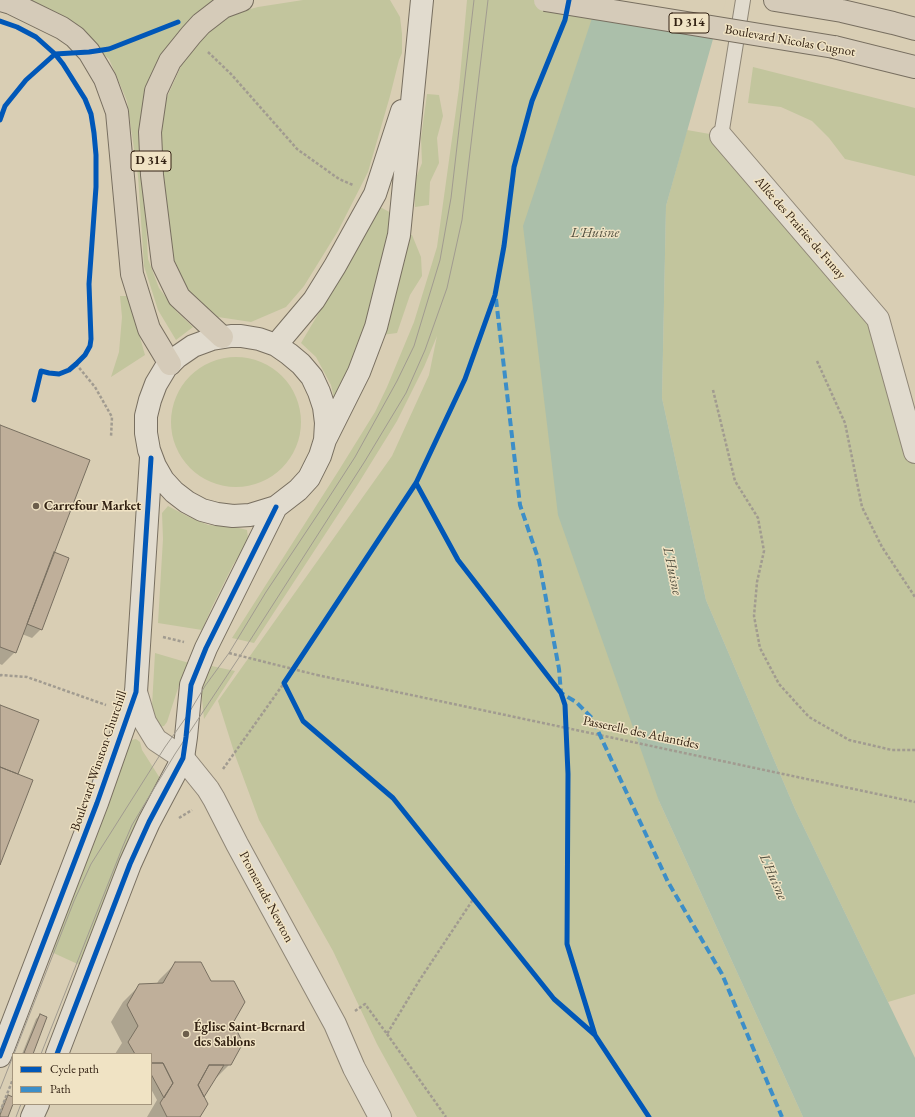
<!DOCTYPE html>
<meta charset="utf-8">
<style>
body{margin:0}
#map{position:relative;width:915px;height:1117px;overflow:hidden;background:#d9ceb4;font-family:"EB Garamond",serif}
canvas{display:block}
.legend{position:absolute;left:12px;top:1053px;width:140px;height:52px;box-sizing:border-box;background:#f0e3c4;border:1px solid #a4957d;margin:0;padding:5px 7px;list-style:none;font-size:12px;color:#322112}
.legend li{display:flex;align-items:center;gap:8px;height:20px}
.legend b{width:20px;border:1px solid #a4957d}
</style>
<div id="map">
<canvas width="915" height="1117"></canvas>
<ul class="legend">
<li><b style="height:5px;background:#0057b8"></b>Cycle path</li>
<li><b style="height:5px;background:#3c8ec8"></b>Path</li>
</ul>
</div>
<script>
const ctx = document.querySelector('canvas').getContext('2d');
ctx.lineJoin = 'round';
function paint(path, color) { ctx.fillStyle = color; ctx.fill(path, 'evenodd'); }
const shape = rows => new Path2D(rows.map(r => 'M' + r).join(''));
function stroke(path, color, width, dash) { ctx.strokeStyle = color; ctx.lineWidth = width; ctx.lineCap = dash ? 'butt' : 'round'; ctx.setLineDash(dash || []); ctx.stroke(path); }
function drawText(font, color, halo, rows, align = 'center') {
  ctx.font = font + ' "EB Garamond",serif'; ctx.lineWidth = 3; ctx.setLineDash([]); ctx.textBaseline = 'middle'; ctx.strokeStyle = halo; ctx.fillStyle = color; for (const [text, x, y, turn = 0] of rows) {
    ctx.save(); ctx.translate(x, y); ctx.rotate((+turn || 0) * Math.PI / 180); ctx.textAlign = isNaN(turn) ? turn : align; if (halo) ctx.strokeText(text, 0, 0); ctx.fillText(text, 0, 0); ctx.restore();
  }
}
paint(shape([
 [27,0,221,0,196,16,141,131,148,259,159,288,177,312,193,327,176,340,158,310,144,266,138,176,127,101,113,68,109,59,91,44],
 [303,0,390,0,400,17,402,34,402,53,399,60,390,96,368,172,338,231,304,286,286,307,251,322,218,317,187,293,172,260,161,159,161,110,183,62,201,38,224,16,258,7],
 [467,0,598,0,659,801,803,1117,417,1117,377,1044,333,951,259,820,235,755,218,701,392,456,429,375,437,336,424,367,397,421,358,484,254,643,232,638,339,470,375,412,387,387,414,322,437,247,459,88],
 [753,67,915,108,915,176,845,159,829,138,812,121,781,107,748,103],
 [427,94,439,95,443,116,437,138,439,163,430,182,429,205,415,207,414,183,422,163,421,138],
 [687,130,721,136,878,319,915,452,915,994,888,1002,795,809,706,600,662,398,666,206],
 [380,207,395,215,391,232,412,235,421,257,422,276,410,295,397,333,382,335,335,402,331,385,316,357,301,343,372,223],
 [120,296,128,296,145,355,111,377,119,352,122,317],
 '171 422a65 65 0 1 1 130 0a65 65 0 1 1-130 0Z',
 [168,506,187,516,208,525,235,527,247,530,248,538,244,548,233,565,212,607,202,630,158,623,163,539,162,513],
 [155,653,189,663,180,682,167,722,164,726,160,727,155,724,152,706],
 [207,665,235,671,204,719,201,689],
 [136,739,140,742,142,750,163,783,82,966,47,950,131,740]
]), '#c2c59d');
paint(shape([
 [598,0,724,0,666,206,662,398,706,600,795,809,915,1058,915,1117,803,1117,659,801,558,515,523,226]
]), '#abbfaa');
paint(shape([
 [596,0,726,0,718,28]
]), '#d9ceb4');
paint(shape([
 [0,426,53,553,41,629,32,638,22,634,15,652,2,665,0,664],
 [176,963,232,1023,230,1064,213,1081,204,1097,199,1117,147,1117,157,1100,151,1089,151,1054,115,1054,122,1043,111,1022,123,1002,140,985,156,985,159,980],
 [40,1015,31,1054,22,1054,36,1019],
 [8,1096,13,1098,13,1101,7,1117,0,1117,0,1110,4,1100]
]), '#0003');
const building = shape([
 [0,425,90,460,16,653,0,647,0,425],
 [54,552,69,558,42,630,27,624,54,552],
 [0,705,39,720,18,774,0,767,0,705],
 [0,767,33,780,0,865,0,767],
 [175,962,201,962,211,981,234,981,245,1002,233,1023,243,1043,231,1065,209,1065,198,1085,208,1104,200,1117,167,1117,160,1103,173,1083,163,1063,151,1063,151,1054,135,1054,128,1042,138,1026,127,1005,139,984,163,983,175,962],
 [40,1014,47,1017,33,1054,28,1054,24,1053,40,1014],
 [151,1063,163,1063,173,1083,164,1098,151,1074,151,1063],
 [209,1065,224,1065,204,1097,198,1085,209,1065],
 [8,1095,13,1097,13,1104,8,1117,0,1117,0,1115,8,1095]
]);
paint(building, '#bfaf9a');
stroke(building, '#786f60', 1);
const lane = shape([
 [721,136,743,0]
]);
const street = shape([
 [721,136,878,319,915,452],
 [136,692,145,722,156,740,183,758,208,789,214,799,237,844,335,1024,354,1068,380,1117]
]);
const secondary = shape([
 [276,345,314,300,335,266,375,194,402,111],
 [165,369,156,384,150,400,146,416,146,433,149,450,155,466,163,480,174,492,187,502,202,510,217,514,233,516,250,515,276,507,298,490,309,478,320,456,325,440,326,423,324,407,319,392,312,377,301,364,289,354,276,345,259,339,241,336,231,336,212,339,193,346,177,357,170,364],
 [326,438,359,372,376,327,399,235,422,0],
 [57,1054,130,864,149,822,183,758,186,737,191,685,206,648,276,507],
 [0,1056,97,803,136,692,151,458],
 [32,1117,38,1104]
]);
const primary = shape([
 [1,0,11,3,62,28,75,37,89,52,105,79,117,112,132,274,149,329,170,364],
 [775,0,842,11,893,23,915,29],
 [834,47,915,67],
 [222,337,179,297,163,264,152,175,150,132,156,91,170,61,191,35,201,24,223,7,242,0]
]);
stroke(lane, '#8f8676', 16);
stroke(street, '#8f8676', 24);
stroke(secondary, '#786f60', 24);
stroke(primary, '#786f60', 24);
stroke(shape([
 [208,52,231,74,297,149,339,179,353,185],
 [817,361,845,423,862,507,882,547,915,597],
 [76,364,95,387,112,417,111,437],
 [713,390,735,481,758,518,764,551,757,582,754,616,760,648,779,684,809,717,849,740,892,750,915,750],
 [416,483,458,560,561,693,565,705,568,774,567,944,595,1035],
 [163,637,184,642],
 [229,653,317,675],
 [0,676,1,675,27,677,106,705],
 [284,683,303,721,393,798,554,999,595,1035,649,1117],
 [223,769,294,669,416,483,465,379,495,295,504,246,514,167,532,101,562,28],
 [179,818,192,810],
 [355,1011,365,1004,387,1034,419,981,474,898],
 [387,1034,446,1117],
 [0,1112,13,1079]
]), '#a19b90', 2.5, [3, 2]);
stroke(lane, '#e1dbce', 14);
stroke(street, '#e1dbce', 22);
stroke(secondary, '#e1dbce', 22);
stroke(primary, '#d5cbb9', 22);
stroke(shape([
 [14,1054,74,901,91,864,165,747,187,716,205,686,229,653,266,592,326,502,355,457,397,381,414,346,440,260,451,198,474,0],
 [41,1054,123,846,132,825,147,800,175,754,240,656,365,461,406,393,425,350,447,288,462,220,488,0],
 [0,1089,13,1056],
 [16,1117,21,1104]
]), '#a19b90', 1);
const primaryBridge = shape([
 [545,0,834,47]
]);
stroke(primaryBridge, '#786f60', 24, []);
stroke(shape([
 [317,675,915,802]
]), '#a19b90', 2.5, [3, 2]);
stroke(primaryBridge, '#d5cbb9', 22);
stroke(shape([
 [496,299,520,505,539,561,559,669,561,693,576,702,592,718,668,882,722,974,782,1117]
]), '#3c8ec8', 4, [8, 4]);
stroke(shape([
 [569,0,565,20,532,101,514,167,504,246,495,295,465,379,416,483,284,683,303,721,393,798,554,999,595,1035,649,1117],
 [0,21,17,27,36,37,55,54,63,64,85,99,91,114,94,133,96,155,96,187,89,284,91,339,90,346,85,355,76,364,69,370,59,374,49,373,41,371,34,400],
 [0,120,5,106,26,80,55,54,89,52,109,49,178,22],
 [416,483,458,560,561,693,565,705,568,774,567,944,595,1035],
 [57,1054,130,864,149,822,183,758,186,737,191,685,206,648,276,507],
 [0,1056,97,803,136,692,151,458]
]), '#0057b8', 5);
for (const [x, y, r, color] of [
 [36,506,4,"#6c5e4b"],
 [186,1034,4,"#6c5e4b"]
]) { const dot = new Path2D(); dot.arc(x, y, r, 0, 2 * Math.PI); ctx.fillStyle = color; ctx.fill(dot); stroke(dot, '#f0e3c4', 1.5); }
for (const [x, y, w] of [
 [689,23,40],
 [151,161,40]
]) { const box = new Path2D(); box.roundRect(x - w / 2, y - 10, w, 20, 3); ctx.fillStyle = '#f0e3c4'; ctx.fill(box); stroke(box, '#322112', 1); }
drawText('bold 12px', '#322112', null, [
 ["D 314",689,23],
 ["D 314",151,161]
]);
drawText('13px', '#322112', '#f0e3c4', [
 ["Boulevard Nicolas Cugnot",790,41,10],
 ["Allée des Prairies de Funay",800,228,49],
 ["Passerelle des Atlantides",641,733,12],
 ["Boulevard Winston Churchill",99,761,-71],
 ["Promenade Newton",266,897,62]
]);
drawText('bold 13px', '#322112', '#f0e3c4', [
 ["Carrefour Market",44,506],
 ["Église Saint-Bernard",194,1027],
 ["des Sablons",194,1042]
], 'left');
drawText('italic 14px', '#504e3e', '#f0e3c4', [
 ["L'Huisne",595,233],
 ["L'Huisne",672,571,78],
 ["L'Huisne",773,877,66]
]);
</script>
